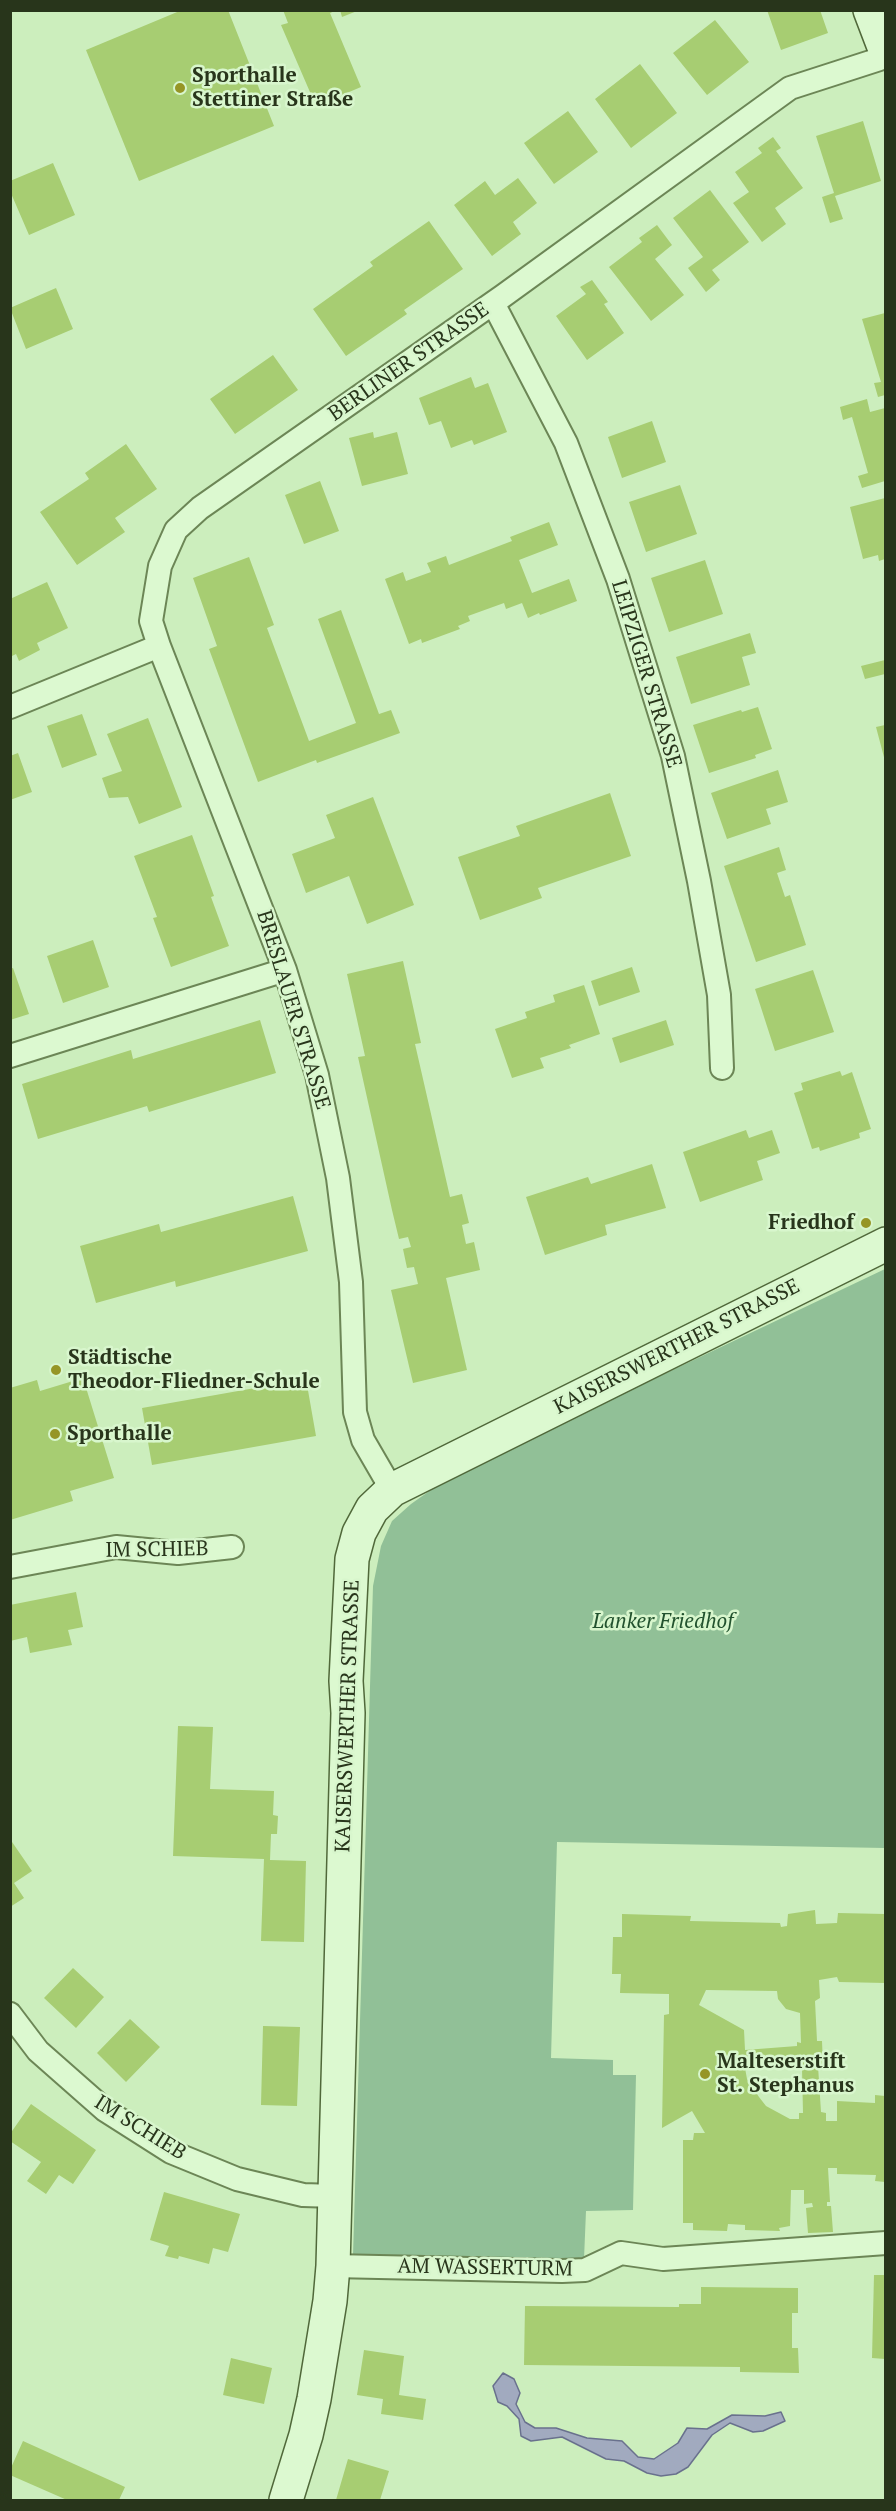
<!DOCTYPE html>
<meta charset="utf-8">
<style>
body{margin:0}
#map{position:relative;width:896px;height:2511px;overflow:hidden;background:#cceebd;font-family:"PT Serif",serif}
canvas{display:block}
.frame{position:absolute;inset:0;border:12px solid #28351b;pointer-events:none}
</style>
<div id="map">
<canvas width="896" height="2511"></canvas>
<div class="frame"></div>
</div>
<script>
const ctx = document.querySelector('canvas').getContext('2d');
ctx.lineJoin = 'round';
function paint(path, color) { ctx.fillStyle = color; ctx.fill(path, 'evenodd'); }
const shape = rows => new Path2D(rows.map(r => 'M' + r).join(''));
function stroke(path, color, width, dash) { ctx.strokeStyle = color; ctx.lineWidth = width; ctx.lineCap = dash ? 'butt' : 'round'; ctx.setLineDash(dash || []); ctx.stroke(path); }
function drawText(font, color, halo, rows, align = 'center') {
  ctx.font = font + ' "PT Serif",serif'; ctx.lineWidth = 5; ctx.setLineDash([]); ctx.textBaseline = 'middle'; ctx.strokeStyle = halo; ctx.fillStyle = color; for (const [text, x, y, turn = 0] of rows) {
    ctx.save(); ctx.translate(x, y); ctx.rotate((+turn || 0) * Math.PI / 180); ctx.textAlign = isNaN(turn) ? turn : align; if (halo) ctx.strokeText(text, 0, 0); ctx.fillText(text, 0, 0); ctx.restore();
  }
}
paint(shape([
 [885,1269,885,1848,557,1842,551,2058,613,2060,613,2075,636,2075,633,2210,586,2211,584,2259,353,2255,373,1586,381,1546,392,1521,411,1504,452,1475]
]), '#91c097');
const water = shape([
 [503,2373,514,2379,520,2393,516,2404,525,2422,535,2428,556,2428,587,2438,622,2441,638,2457,654,2459,678,2443,687,2428,707,2429,732,2415,765,2416,781,2412,785,2421,763,2431,753,2432,730,2423,712,2435,688,2467,676,2474,661,2476,647,2473,624,2461,606,2459,562,2437,531,2441,521,2436,519,2419,507,2406,498,2402,493,2386,503,2373]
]);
paint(water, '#a1aabf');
stroke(water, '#69718d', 1.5);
paint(shape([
 [182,10,228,10,274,126,139,181,86,50],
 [283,10,337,10,330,13,361,87,316,106,281,25,288,23],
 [340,10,357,10,357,11,342,17],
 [767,10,820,10,828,33,781,50],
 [715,20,749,62,707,95,673,53],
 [640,64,677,113,631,148,595,99],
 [568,111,598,152,554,184,524,143],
 [863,121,881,181,835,196,843,219,830,223,822,197,834,193,816,136],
 [773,137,781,148,776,151,803,188,775,208,786,224,762,242,733,203,749,192,735,172,762,153,758,148],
 [53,163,75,215,29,235,10,191,10,181],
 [518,178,537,203,513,222,521,234,492,256,454,205,485,181,495,195],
 [710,190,749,242,712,270,720,280,706,292,688,268,703,257,673,218],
 [429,221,463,269,404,310,407,314,346,356,313,309,373,266,370,262],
 [657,225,672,245,655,259,684,295,651,321,609,267,642,242,639,238],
 [592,280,608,302,604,304,624,333,587,360,556,316,586,294,580,287],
 [56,288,73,329,26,349,10,308],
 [885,313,885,395,878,397,874,383,881,382,862,319],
 [273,355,298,390,235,434,210,399],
 [471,377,475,388,488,383,507,432,474,445,472,440,451,448,441,421,429,425,419,398],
 [867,399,870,412,885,408,885,481,862,488,858,476,868,473,852,417,843,420,840,407],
 [652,421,666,462,622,478,608,437],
 [373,432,374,438,397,432,408,474,362,486,349,438],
 [126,444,157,489,115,518,125,532,77,565,40,512,89,479,85,473],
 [320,481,339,531,304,544,285,495],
 [680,485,697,534,646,552,629,502],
 [885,498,885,559,879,561,878,555,863,559,850,507],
 [549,522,558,545,519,560,532,593,569,579,577,601,540,615,539,613,528,618,522,603,506,609,504,603,468,616,470,621,458,626,460,629,422,643,421,639,409,644,385,579,403,572,406,581,431,572,427,563,446,556,449,565,512,541,510,537],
 [249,557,274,625,267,628,309,741,356,723,318,619,341,610,379,714,391,710,400,733,317,763,316,760,258,782,209,649,217,646,193,578],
 [705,560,723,614,669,632,651,578],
 [47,582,68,628,37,643,40,650,19,661,16,654,10,657,10,599],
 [750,633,756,653,742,657,750,685,691,704,676,657],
 [885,660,885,674,865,679,861,666],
 [758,707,772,749,755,755,756,758,709,773,693,725,741,710,742,712],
 [82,714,97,755,62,768,47,726],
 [148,718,182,807,139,824,128,797,109,798,102,778,122,771,107,734],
 [885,725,885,761,876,727],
 [18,753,32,792,10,800,10,756],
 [778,770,788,802,766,809,771,824,727,839,711,793],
 [610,793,631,856,538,888,542,898,480,920,458,857,520,836,516,826],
 [373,797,414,905,367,924,349,876,306,893,292,854,335,838,326,815],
 [192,835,214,896,211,897,229,946,171,967,153,918,157,917,134,856],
 [779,847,786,870,777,873,785,897,790,895,806,945,756,962,724,866],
 [93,940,109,987,63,1003,47,956],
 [403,961,421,1043,415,1044,450,1197,462,1194,469,1223,462,1225,466,1244,474,1242,480,1270,446,1278,467,1370,413,1383,391,1290,418,1284,414,1267,407,1268,403,1249,411,1247,408,1237,399,1239,392,1210,358,1057,365,1056,347,974],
 [632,967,640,992,599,1006,591,981],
 [13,968,29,1014,10,1020,10,969],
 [813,970,834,1032,775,1051,755,989],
 [584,985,600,1034,569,1045,571,1048,540,1058,544,1068,512,1078,495,1029,527,1018,525,1012,555,1002,553,995],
 [260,1020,276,1073,149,1112,147,1106,38,1139,22,1084,131,1050,133,1059],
 [666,1020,674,1045,620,1063,612,1038],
 [840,1071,842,1076,852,1072,871,1129,859,1133,860,1138,820,1151,819,1147,812,1149,794,1093,803,1090,801,1083],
 [746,1130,749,1138,772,1130,780,1153,757,1161,763,1180,700,1202,683,1152],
 [652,1164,666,1208,605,1225,607,1235,545,1255,526,1197,588,1177,591,1184],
 [293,1196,308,1251,176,1287,175,1281,96,1303,80,1246,159,1224,161,1232],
 [83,1378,114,1478,70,1491,73,1501,10,1520,10,1388,37,1380,40,1391],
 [306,1379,316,1436,152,1465,142,1408],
 [76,1592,83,1627,68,1630,72,1645,30,1653,27,1637,10,1641,10,1605],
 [178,1726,213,1727,210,1789,274,1791,273,1815,278,1816,277,1834,271,1834,270,1860,306,1861,304,1942,261,1941,264,1859,173,1856],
 [10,1839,32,1871,14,1883,24,1898,10,1907],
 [815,1910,816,1924,837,1923,838,1913,885,1914,885,1983,839,1982,837,1977,819,1980,820,1998,815,2001,817,2041,822,2041,823,2066,818,2066,821,2112,826,2113,826,2121,837,2121,837,2101,875,2103,875,2095,885,2096,885,2182,875,2181,876,2175,837,2174,837,2168,828,2168,830,2202,827,2202,827,2206,831,2206,833,2232,808,2233,806,2208,813,2207,812,2203,804,2204,804,2190,791,2190,790,2226,779,2228,780,2231,745,2230,745,2225,728,2224,727,2231,693,2230,693,2223,683,2223,683,2140,693,2140,694,2133,705,2133,692,2111,662,2128,664,2015,669,2014,669,1994,620,1993,621,1974,612,1974,613,1937,622,1937,622,1914,691,1916,690,1921,780,1923,781,1927,787,1926,788,1914],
 [706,1990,777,1991,778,1999,786,2009,800,2013,801,2043,797,2042,797,2046,745,2050,744,2030,699,2005],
 [797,2063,797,2069,802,2068,803,2113,799,2113,799,2119,790,2119,766,2106,759,2097,747,2079,745,2068],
 [73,1968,104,1997,76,2028,44,1998],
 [130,2019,160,2047,126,2082,97,2053],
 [263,2026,300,2027,297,2106,261,2105],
 [31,2104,96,2150,73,2184,59,2175,46,2194,27,2181,41,2162,10,2141,10,2134],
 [164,2192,240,2214,228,2252,213,2248,209,2264,179,2256,178,2259,165,2256,169,2246,150,2240],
 [874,2275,885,2275,885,2359,872,2358],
 [701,2287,798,2288,798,2313,792,2313,792,2348,798,2348,799,2373,740,2372,740,2367,524,2365,525,2306,679,2307,679,2304,701,2304],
 [364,2350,404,2356,399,2395,426,2399,423,2420,381,2414,383,2399,357,2395],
 [231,2358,272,2368,264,2404,223,2395],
 [23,2441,125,2487,119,2500,67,2500,10,2475,10,2470],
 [348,2459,389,2471,380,2500,336,2500]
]), '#a7cd72');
const street = shape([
 [493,303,566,443,618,579,673,756,699,881,719,995,722,1068],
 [159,646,285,970,317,1075,338,1178,351,1282,355,1412,363,1440,392,1490],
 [10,707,159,646,151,621,160,566,176,530,200,508,503,296,790,88,886,57],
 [10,1056,285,970],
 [10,1567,116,1547,178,1553,232,1547],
 [10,2014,38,2051,105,2110,171,2152,237,2179,303,2195,335,2196],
 [333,2266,562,2271,585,2270,621,2253,663,2259,886,2243]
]);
const secondary = shape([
 [870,10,886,52],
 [286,2500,306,2435,314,2399,330,2301,333,2266,348,1713,346,1681,352,1559,359,1533,372,1509,392,1490,886,1244]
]);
stroke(street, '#6c8656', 26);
stroke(secondary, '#50683a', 36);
stroke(street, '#dcf9d0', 22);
stroke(secondary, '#dcf9d0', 33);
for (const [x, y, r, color] of [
 [180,88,6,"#969626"],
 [866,1223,6,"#969626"],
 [56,1370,6,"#969626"],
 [55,1434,6,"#969626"],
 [705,2074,6,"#969626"]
]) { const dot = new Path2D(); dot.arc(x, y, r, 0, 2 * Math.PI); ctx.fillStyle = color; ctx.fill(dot); stroke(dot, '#d8f6cd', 2); }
drawText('bold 21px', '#28351b', '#d8f6cd', [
 ["Sporthalle",192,76],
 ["Stettiner Straße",192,100],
 ["Friedhof",854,1223,"right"],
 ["Städtische",68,1358],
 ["Theodor-Fliedner-Schule",68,1382],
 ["Sporthalle",67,1434],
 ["Malteserstift",717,2062],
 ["St. Stephanus",717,2086]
], 'left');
drawText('21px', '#28351b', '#d8f6cd', [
 ["BERLINER STRASSE",409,362,-35],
 ["LEIPZIGER STRASSE",646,674,73],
 ["BRESLAUER STRASSE",293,1010,73],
 ["KAISERSWERTHER STRASSE",677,1347,-27],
 ["IM SCHIEB",157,1550,-1],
 ["KAISERSWERTHER STRASSE",348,1716,-88],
 ["IM SCHIEB",140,2128,32],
 ["AM WASSERTURM",485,2268,1]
]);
drawText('italic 21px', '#22522e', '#d8f6cd', [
 ["Lanker Friedhof",663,1622]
]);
</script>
